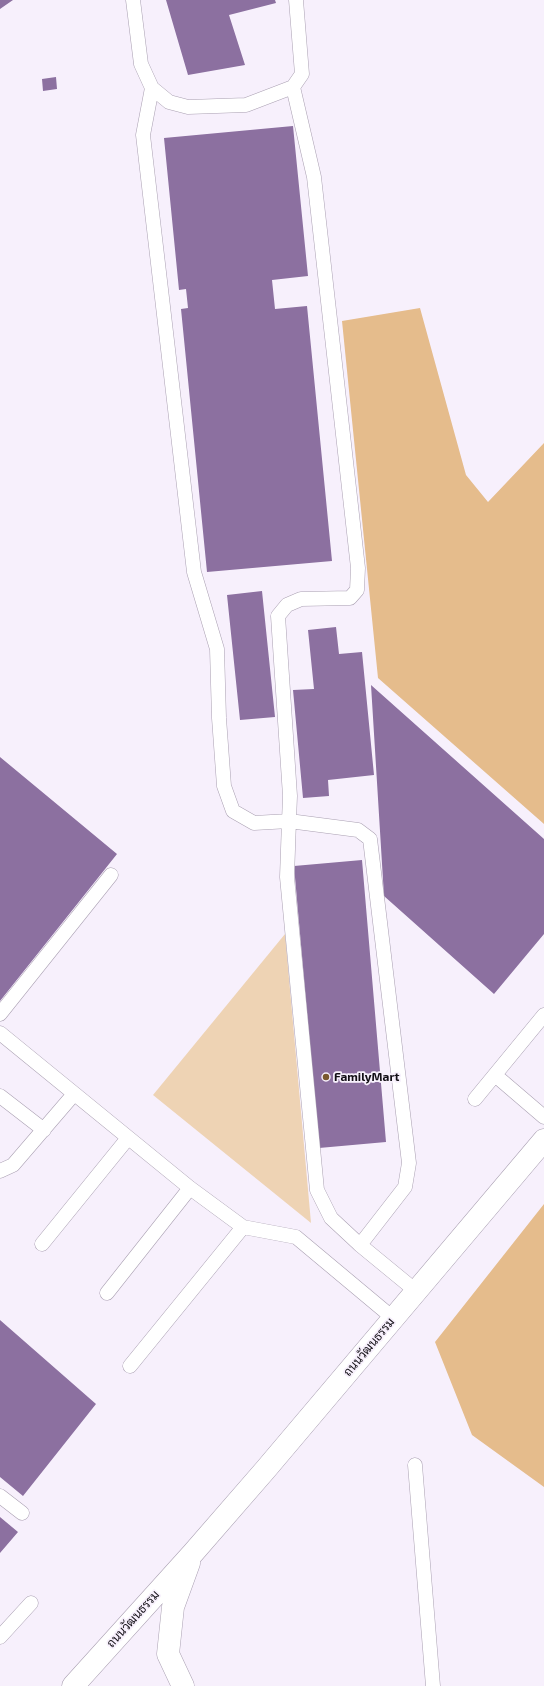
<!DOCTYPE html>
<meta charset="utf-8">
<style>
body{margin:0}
canvas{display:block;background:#f7f0fc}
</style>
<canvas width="544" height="1686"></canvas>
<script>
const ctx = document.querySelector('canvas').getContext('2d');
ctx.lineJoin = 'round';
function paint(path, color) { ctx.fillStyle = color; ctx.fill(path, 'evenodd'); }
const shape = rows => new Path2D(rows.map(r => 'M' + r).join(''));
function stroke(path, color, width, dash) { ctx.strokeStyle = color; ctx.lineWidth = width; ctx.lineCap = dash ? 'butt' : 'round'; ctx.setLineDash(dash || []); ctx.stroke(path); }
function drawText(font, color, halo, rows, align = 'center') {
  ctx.font = font + ' "Exo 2",Sarabun,sans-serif'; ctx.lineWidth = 3.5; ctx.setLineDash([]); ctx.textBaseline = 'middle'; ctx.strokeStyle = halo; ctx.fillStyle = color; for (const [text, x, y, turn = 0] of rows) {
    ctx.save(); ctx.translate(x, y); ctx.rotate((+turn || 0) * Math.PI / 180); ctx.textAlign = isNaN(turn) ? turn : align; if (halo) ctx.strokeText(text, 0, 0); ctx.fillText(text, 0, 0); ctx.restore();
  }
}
paint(shape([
 [285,934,311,1223,153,1095]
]), '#eed3b4');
paint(shape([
 [420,308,466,475,488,502,544,443,544,824,378,678,342,321],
 [544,1204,544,1487,472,1435,435,1342]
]), '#e5bc8c');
paint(shape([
 [0,0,13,0,0,9],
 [166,0,275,0,276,3,229,15,245,65,188,75],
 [56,77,57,89,43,91,42,79],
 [293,126,308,276,272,280,275,309,307,306,332,561,207,572,181,309,188,308,186,289,179,290,164,138],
 [262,591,275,717,240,720,227,595],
 [336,627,339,654,362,652,374,775,328,780,329,796,303,798,293,690,314,689,308,630],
 [371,685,544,839,544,934,494,994,384,896],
 [0,757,117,854,0,1001],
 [362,860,386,1142,319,1148,294,866],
 [0,1320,96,1404,23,1496,0,1477],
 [0,1517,18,1532,0,1553]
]), '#8c70a0');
const service = shape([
 [133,0,141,64,152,88,169,102,188,107,246,105,293,87,302,74,296,0],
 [152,88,143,135,194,572,217,649,219,718,224,786,233,811,254,823,289,821,290,796,278,616,287,605,301,599,350,598,357,590,358,568,314,177,293,87],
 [0,1014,111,875],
 [0,1033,190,1188,243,1227,296,1237,393,1318],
 [495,1075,544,1117],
 [0,1096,44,1130],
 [475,1099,544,1015],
 [0,1171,13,1165,74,1094],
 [42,1244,128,1138],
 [360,1245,405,1187,409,1163,370,839,358,830,289,821,287,877,317,1190,331,1218,360,1245,416,1291],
 [107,1293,190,1188],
 [130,1366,243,1227],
 [415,1465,433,1686],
 [0,1496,22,1513],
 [0,1637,31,1603]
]);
const tertiary = shape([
 [73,1686,193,1553,266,1469,544,1140],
 [183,1686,168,1654,173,1607,189,1563]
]);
stroke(service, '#aaa0b2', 15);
stroke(tertiary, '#aaa0b2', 23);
stroke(service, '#fff', 14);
stroke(tertiary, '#fff', 22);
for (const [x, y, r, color] of [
 [326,1077,4,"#79582f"]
]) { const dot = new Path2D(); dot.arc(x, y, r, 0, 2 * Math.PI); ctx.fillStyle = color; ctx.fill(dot); stroke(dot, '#f7f0fc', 1.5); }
drawText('bold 12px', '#120f15', '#f7f0fc', [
 ["FamilyMart",334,1077]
], 'left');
drawText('12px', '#120f15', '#f7f0fc', [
 ["ถนนวัฒนธรรม",369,1347,-50],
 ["ถนนวัฒนธรรม",133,1619,-48]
]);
</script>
